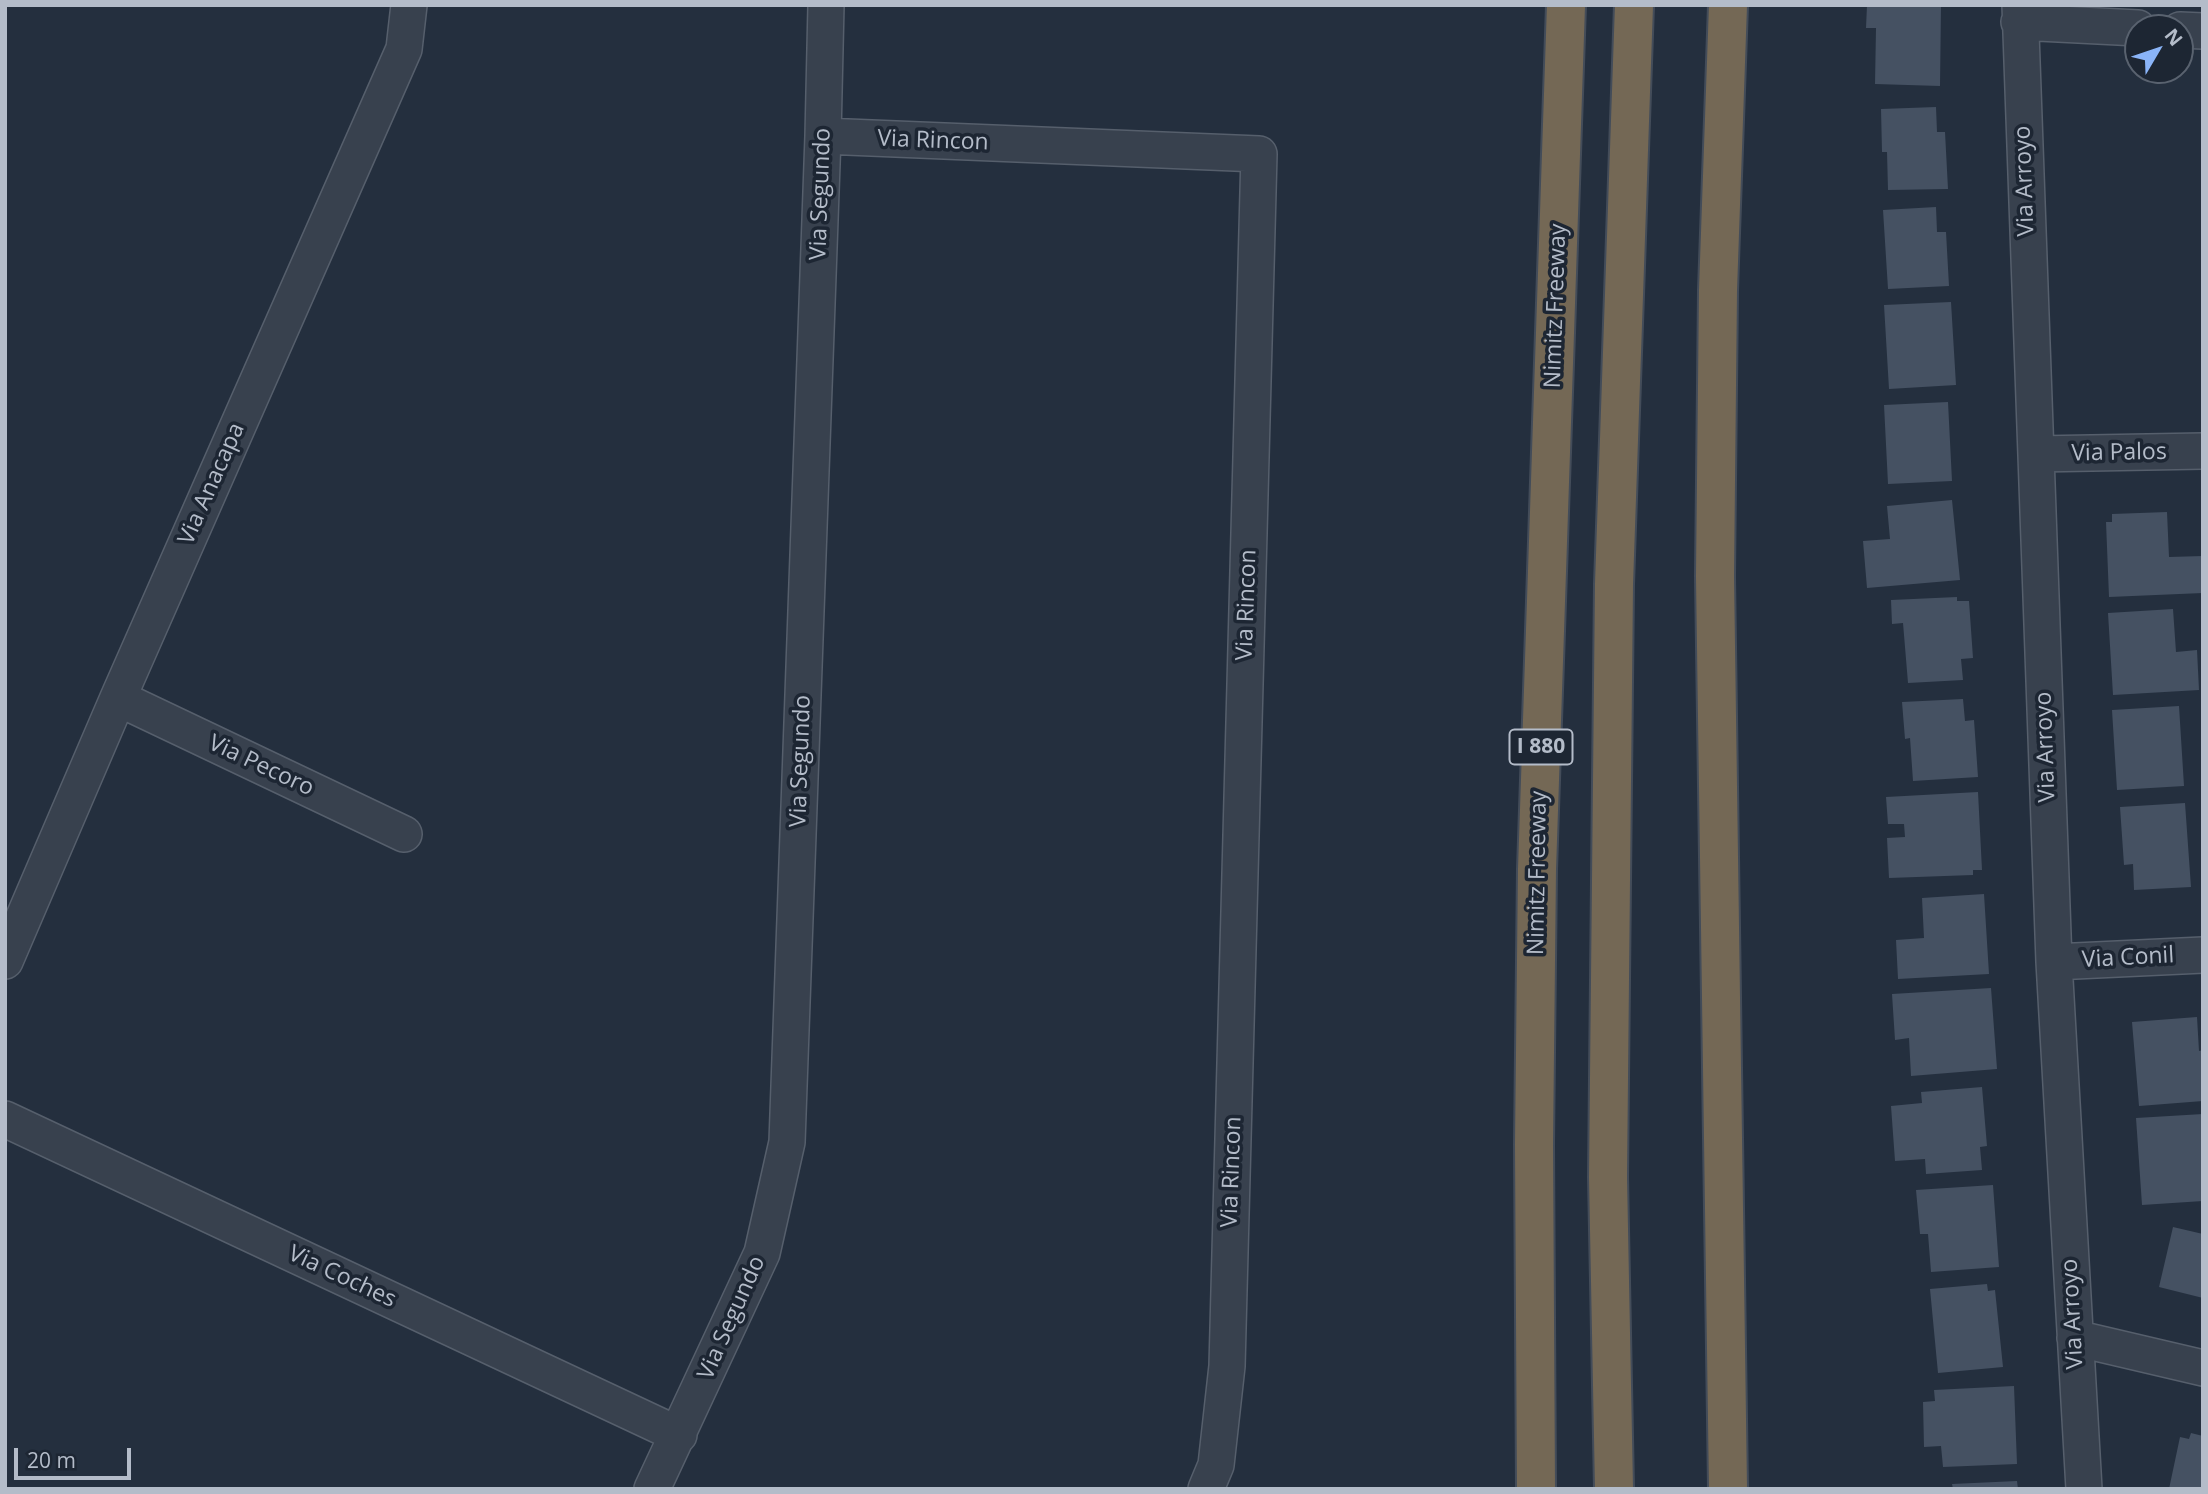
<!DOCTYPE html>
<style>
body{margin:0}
#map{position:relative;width:2208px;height:1494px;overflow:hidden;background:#242f3e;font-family:"Open Sans",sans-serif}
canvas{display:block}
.frame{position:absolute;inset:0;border:7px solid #b4bcc9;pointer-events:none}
.north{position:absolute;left:2124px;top:14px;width:70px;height:70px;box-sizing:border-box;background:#1d2633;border:2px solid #59626f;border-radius:50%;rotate:51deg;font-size:19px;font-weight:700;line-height:28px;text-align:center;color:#b4bcc9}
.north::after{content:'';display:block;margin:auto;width:24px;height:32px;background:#8ab4f8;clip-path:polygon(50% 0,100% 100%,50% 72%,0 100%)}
.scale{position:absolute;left:14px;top:1448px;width:117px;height:32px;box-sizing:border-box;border:4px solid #b4bcc9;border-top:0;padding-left:9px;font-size:21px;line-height:24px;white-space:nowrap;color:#b4bcc9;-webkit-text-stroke:5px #1d2633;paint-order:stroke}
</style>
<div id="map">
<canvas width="2208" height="1494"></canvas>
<div class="frame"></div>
<div class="north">N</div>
<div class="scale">20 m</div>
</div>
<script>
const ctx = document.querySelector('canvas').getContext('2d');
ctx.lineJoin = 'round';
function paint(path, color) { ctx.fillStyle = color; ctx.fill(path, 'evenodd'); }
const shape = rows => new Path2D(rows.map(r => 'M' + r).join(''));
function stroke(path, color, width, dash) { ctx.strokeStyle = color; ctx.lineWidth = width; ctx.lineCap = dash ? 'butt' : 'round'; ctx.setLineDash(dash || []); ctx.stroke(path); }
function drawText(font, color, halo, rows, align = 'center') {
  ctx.font = font + ' "Open Sans",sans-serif'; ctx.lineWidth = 7; ctx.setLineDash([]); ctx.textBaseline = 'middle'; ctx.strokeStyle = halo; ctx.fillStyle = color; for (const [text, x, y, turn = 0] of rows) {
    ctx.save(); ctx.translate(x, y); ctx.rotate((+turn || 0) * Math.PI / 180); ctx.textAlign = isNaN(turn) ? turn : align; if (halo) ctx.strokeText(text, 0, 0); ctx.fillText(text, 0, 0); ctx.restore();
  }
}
paint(shape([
 [1867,5,1941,5,1940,86,1875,84,1876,28,1866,28],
 [1936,107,1937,132,1945,132,1948,189,1888,190,1887,152,1882,152,1881,109],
 [1936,207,1937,232,1946,232,1949,286,1888,289,1883,210],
 [1951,302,1956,385,1889,389,1884,305],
 [1948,402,1952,481,1888,484,1884,405],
 [1952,500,1960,580,1867,588,1863,541,1890,539,1887,506],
 [2167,512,2169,557,2203,556,2203,593,2109,597,2106,522,2112,522,2112,514],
 [1957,597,1957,601,1969,601,1973,658,1961,659,1963,680,1908,683,1903,623,1892,624,1891,600],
 [2173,609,2176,652,2197,650,2199,690,2113,695,2108,613],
 [1963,699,1965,721,1974,720,1978,777,1913,781,1910,738,1905,739,1902,702],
 [2179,706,2184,786,2117,790,2112,710],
 [1978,792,1982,870,1973,870,1973,875,1889,878,1887,838,1905,837,1904,824,1888,824,1886,797],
 [2185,803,2191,887,2134,890,2133,864,2124,865,2120,807],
 [1984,894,1989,974,1898,979,1896,940,1924,938,1922,898],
 [1991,988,1997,1069,1911,1076,1909,1038,1895,1040,1892,994],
 [2197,1017,2199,1051,2203,1050,2203,1101,2139,1106,2132,1022],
 [1982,1087,1987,1146,1980,1147,1982,1170,1926,1174,1925,1159,1895,1161,1891,1106,1922,1103,1921,1092],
 [2203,1114,2203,1201,2142,1205,2136,1118],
 [1993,1185,1999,1267,1931,1272,1928,1234,1920,1234,1916,1190],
 [2173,1227,2203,1234,2203,1298,2159,1287],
 [1987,1284,1988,1291,1995,1290,2003,1367,1938,1373,1930,1289],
 [2014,1386,2017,1464,1943,1467,1941,1446,1924,1447,1923,1402,1935,1401,1934,1390],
 [2191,1433,2203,1436,2203,1489,2169,1489,2180,1437,2189,1439],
 [2017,1481,2018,1489,1953,1489,1952,1484]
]), '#455162');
const minor = shape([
 [2020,5,2054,962,2084,1489],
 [2019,22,2138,28],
 [2180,30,2203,31],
 [823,136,1259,154,1227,1366,1216,1465,1206,1489],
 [2036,454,2203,451],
 [118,698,404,834],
 [5,961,118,698,404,49,409,5],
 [2054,962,2203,955],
 [5,1119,679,1435],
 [2075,1338,2203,1368],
 [652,1489,762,1253,787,1142,823,136,826,5]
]);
const motorway = shape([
 [1728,5,1718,290,1715,576,1728,1489],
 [1536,1489,1534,1144,1537,869,1566,5],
 [1614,1489,1608,1177,1614,584,1634,5]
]);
stroke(minor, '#565f6c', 38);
stroke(motorway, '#434c59', 42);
stroke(minor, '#38414e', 35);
stroke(motorway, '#746855', 38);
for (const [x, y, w] of [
 [1541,747,63]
]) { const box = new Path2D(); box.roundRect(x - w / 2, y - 17.5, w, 35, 5); ctx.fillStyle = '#1d2633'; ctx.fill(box); stroke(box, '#b4bcc9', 2); }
drawText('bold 21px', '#b4bcc9', null, [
 ["I 880",1541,747]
]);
drawText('23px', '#b4bcc9', '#1d2633', [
 ["Via Rincon",933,141,2],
 ["Via Arroyo",2025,181,-92],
 ["Via Segundo",821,194,-88],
 ["Nimitz Freeway",1556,306,-88],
 ["Via Palos",2119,453,-1],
 ["Via Anacapa",212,484,-66],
 ["Via Rincon",1247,605,-88],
 ["Via Arroyo",2046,747,-92],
 ["Via Segundo",801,761,-88],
 ["Via Pecoro",261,766,25],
 ["Nimitz Freeway",1538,873,-89],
 ["Via Conil",2128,958,-3],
 ["Via Rincon",1232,1172,-88],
 ["Via Coches",342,1277,25],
 ["Via Arroyo",2073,1314,-93],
 ["Via Segundo",732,1318,-66]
]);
</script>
